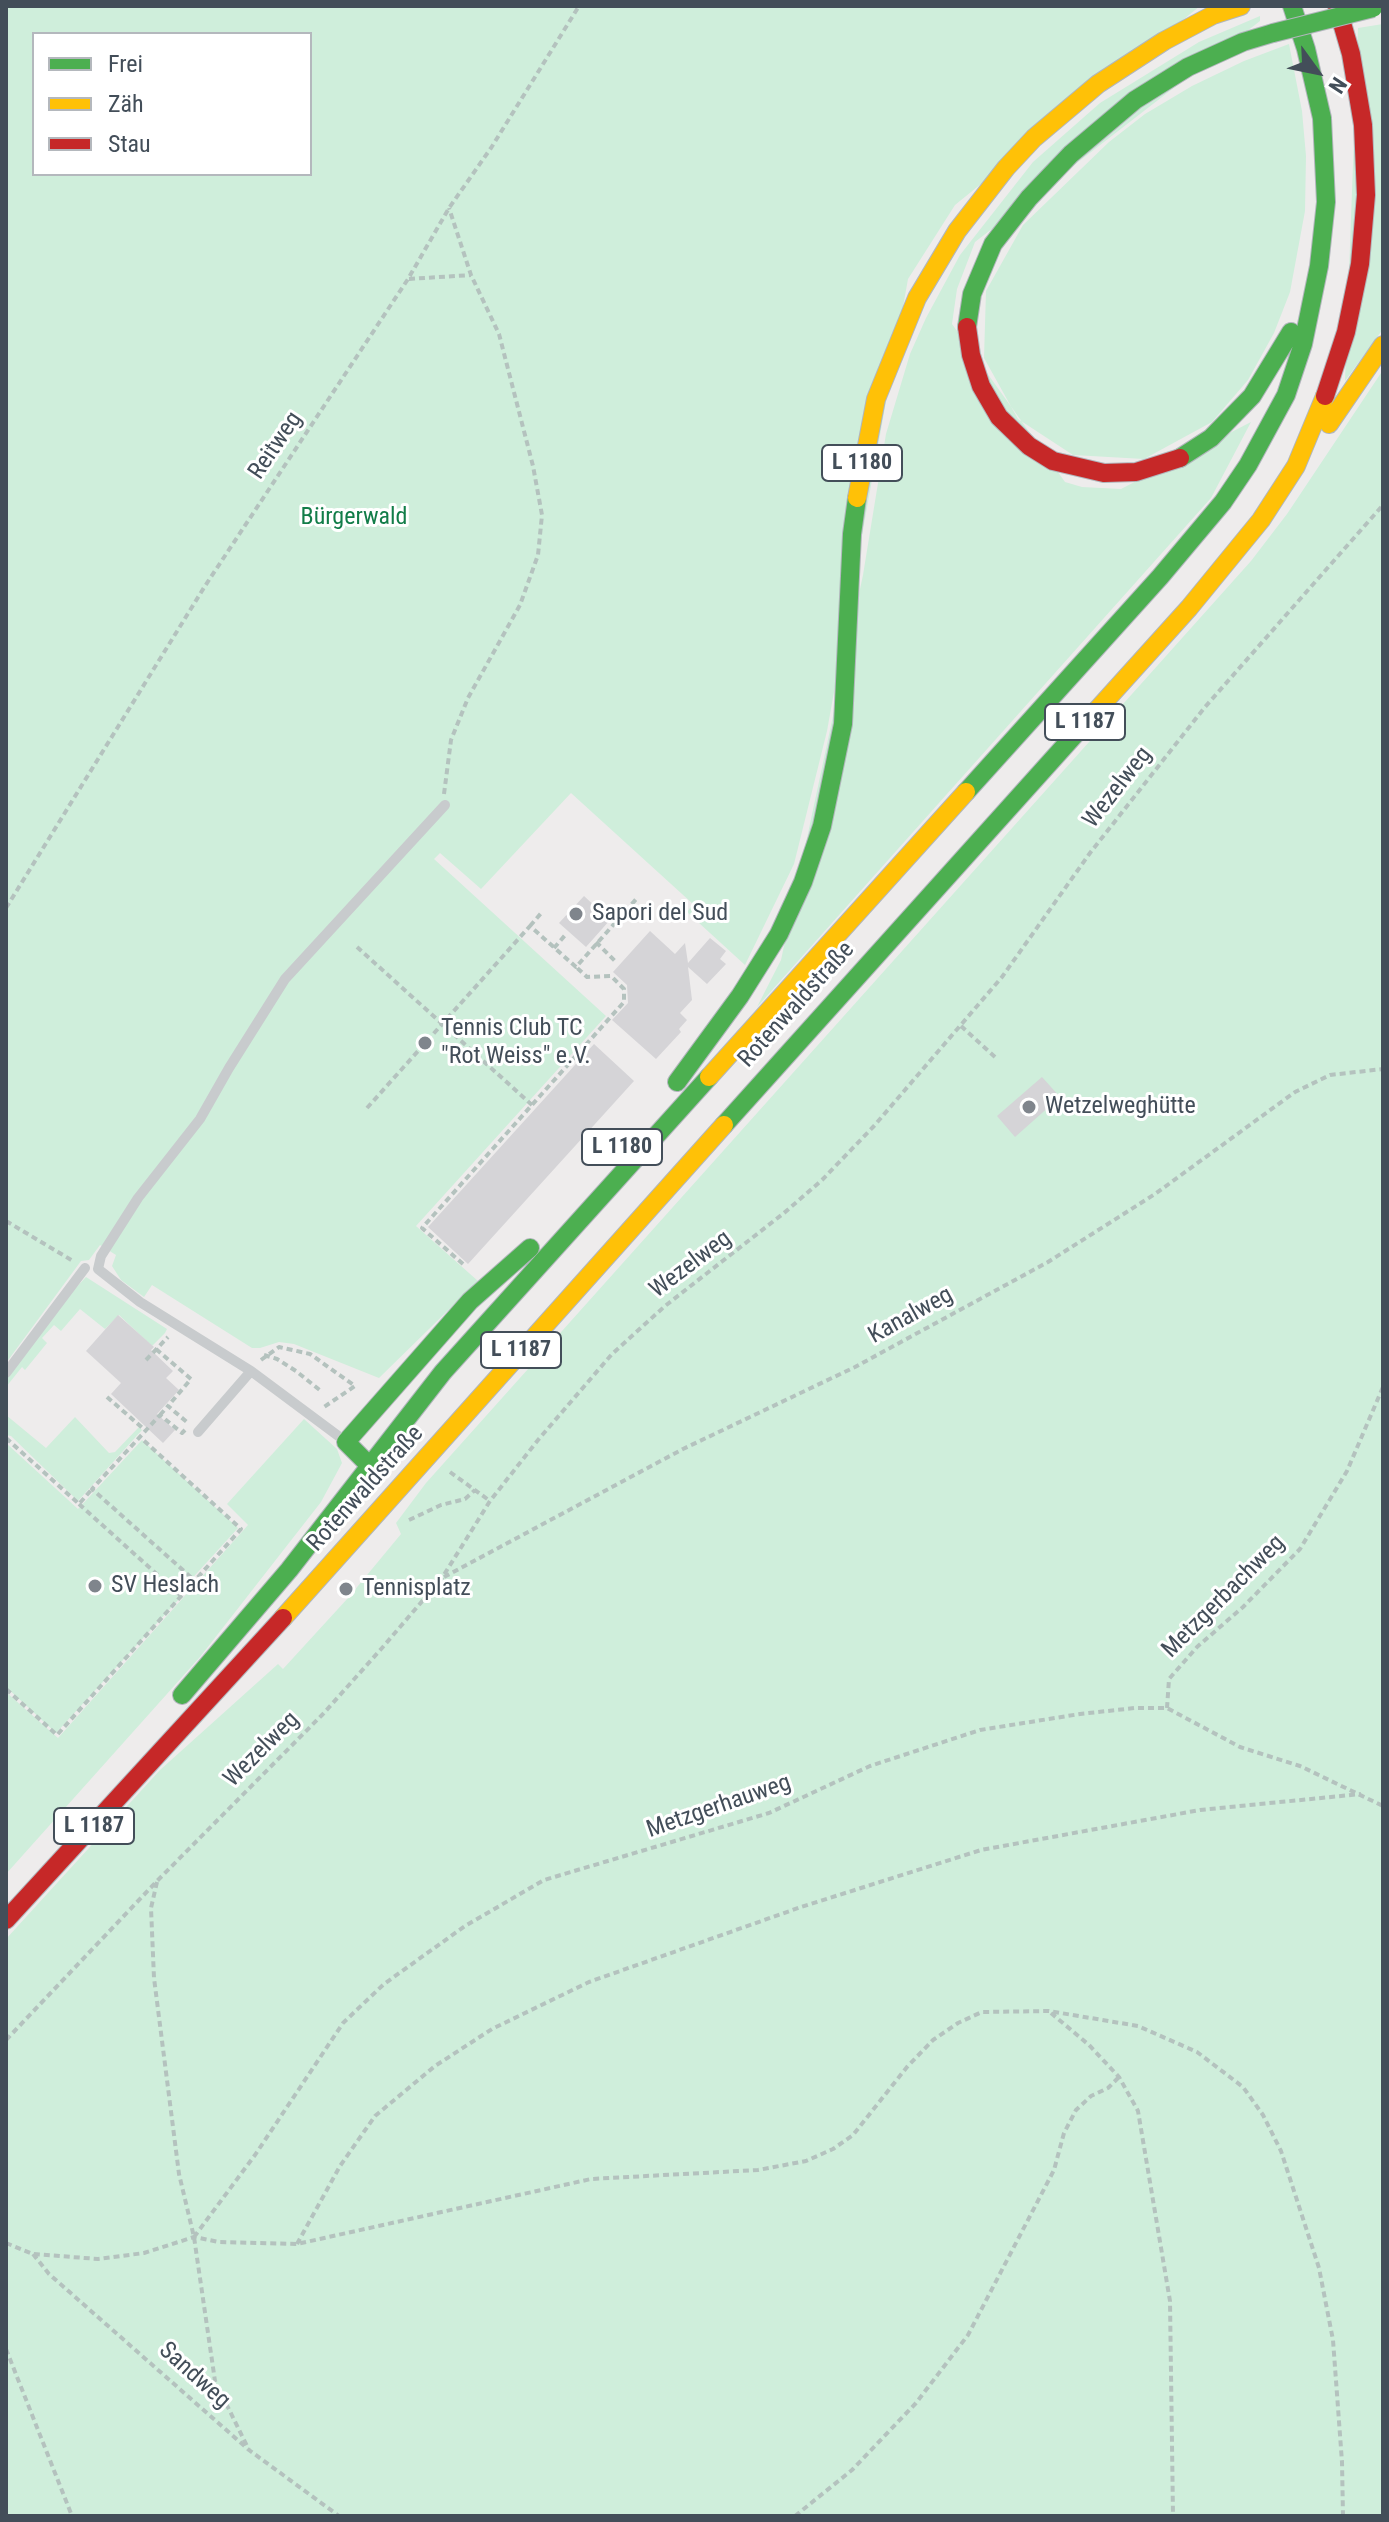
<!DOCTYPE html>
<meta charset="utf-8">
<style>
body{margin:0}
#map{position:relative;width:1389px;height:2522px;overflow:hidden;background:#eeecec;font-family:"Roboto Condensed",sans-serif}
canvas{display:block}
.frame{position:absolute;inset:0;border:8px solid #434e59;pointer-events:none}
.legend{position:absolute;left:32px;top:32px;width:280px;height:144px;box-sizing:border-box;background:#fff;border:2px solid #b4b8bd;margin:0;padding:10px 14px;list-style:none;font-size:24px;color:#434e59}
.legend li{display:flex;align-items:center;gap:16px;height:40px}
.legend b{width:40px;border:2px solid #b4b8bd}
.north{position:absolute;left:1277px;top:32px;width:80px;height:80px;-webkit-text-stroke:6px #fff;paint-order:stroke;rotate:123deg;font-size:22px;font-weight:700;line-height:32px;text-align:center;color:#434e59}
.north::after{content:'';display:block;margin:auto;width:28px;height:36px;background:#434e59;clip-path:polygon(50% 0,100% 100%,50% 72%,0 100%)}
</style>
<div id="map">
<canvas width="1389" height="2522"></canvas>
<div class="frame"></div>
<ul class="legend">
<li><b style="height:10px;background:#4caf50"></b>Frei</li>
<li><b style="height:10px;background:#ffc107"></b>Zäh</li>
<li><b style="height:10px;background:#c62828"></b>Stau</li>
</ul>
<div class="north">N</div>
</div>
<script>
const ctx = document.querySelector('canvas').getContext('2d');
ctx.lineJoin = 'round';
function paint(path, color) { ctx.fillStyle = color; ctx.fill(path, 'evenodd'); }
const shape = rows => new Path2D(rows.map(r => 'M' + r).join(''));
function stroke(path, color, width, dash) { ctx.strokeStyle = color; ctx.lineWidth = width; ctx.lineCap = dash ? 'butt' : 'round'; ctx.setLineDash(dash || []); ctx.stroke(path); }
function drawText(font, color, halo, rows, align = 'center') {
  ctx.font = font + ' "Roboto Condensed",sans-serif'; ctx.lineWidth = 6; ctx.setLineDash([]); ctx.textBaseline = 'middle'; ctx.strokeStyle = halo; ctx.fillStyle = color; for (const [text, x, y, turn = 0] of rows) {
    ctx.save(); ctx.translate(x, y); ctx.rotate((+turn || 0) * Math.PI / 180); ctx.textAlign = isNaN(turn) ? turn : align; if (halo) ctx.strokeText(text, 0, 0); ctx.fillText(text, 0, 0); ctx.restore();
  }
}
paint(shape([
 [6,6,1200,6,955,205,908,279,827,731,794,864,745,965,687,912,693,904,571,793,481,889,440,853,434,859,606,1016,416,1226,478,1281,379,1378,294,1344,279,1342,260,1348,252,1348,152,1285,144,1297,121,1280,112,1266,116,1255,100,1245,89,1260,81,1261,6,1363],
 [34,34,310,34,310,174,34,174],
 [1260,16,1260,21,975,242,957,289,952,324,1065,482,1082,487,1121,489,1251,422,1211,498,757,1007,781,960,863,575,886,434,910,354,926,318,960,255,1033,162,1100,103,1199,42],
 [1383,24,1383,329,1345,381,1358,28],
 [1289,44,1302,111,1306,156,1305,211,1290,292,1274,333,1248,380,1212,422,1144,459,1073,455,1018,419,984,358,986,291,1023,225,1109,142,1145,114,1192,86,1244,61],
 [1383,370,1383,2516,6,2516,6,1939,160,1770,278,1664,283,1669,348,1598,401,1534,396,1523,426,1483,1251,561,1287,514],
 [86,1277,167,1329,165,1333,152,1346,119,1315,105,1329,80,1309,61,1331,54,1325,42,1338,47,1343,25,1370,22,1367,6,1387,6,1379,68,1296],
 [6,1415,46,1448,75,1417,109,1453,115,1452,139,1427,142,1430,78,1501,11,1436,6,1435],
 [304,1419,337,1449,342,1463,321,1502,200,1657,6,1874,6,1692,58,1738,248,1525,227,1504],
 [142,1440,238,1528,177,1595,180,1598,56,1733,6,1687,6,1443,78,1509]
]), '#cfeedb');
paint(shape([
 [584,896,610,920,586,947,559,923],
 [650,931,675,954,685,943,688,963,710,938,726,951,720,959,726,964,707,984,688,967,692,1000,680,1013,687,1020,679,1029,681,1032,656,1059,612,1020,628,1003,627,985,613,972],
 [594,1044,634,1081,468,1264,428,1227],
 [1042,1077,1060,1097,1015,1137,997,1116],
 [118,1315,154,1347,151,1350,173,1371,166,1378,179,1390,157,1414,175,1430,163,1443,111,1394,121,1383,86,1351]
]), '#d5d4d7');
const fast = shape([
 [967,327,972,294,993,244,1029,198,1071,154,1135,100,1188,67,1243,42,1273,33],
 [1180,458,1211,438,1252,396,1291,332],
 [966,792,1160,577,1223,502,1248,465,1286,395,1303,344,1319,266,1326,202,1322,118,1306,49,1292,6],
 [677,1082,740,996,779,934,803,882,822,826,843,724,852,534,857,498],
 [724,1125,1097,710],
 [370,1466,346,1442,470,1301,530,1248],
 [182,1695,289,1570,443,1372,709,1077]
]);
const slow = shape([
 [1329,424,1383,345],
 [857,498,876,399,917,298,957,231,1006,168,1034,138,1098,84,1164,41,1213,15,1241,6],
 [1097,710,1189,608,1261,520,1296,466,1325,396],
 [709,1077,966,792],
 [283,1618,724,1125]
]);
const jam = shape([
 [967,327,971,355,981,386,999,417,1029,446,1053,461,1104,473,1136,472,1180,458],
 [1325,396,1346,332,1360,264,1366,195,1363,125,1351,54,1337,6],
 [6,1920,283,1618]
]);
stroke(fast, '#b1b6bc', 20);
stroke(slow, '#b1b6bc', 20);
stroke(jam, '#b1b6bc', 20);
stroke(shape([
 [409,279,471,275],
 [444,794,451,740,468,698,520,605,538,555,542,515,533,466,499,334,471,275,449,208],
 [6,908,205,586,408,279,449,208,491,148,579,6],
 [530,926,543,911],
 [596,942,617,963],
 [357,947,532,1105],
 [554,948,567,933],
 [961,1026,995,1057],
 [367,1108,530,926,576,967,638,897],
 [6,1221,73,1261],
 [463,1264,422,1228,624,1002,624,989,611,976,587,977,576,967],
 [156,1349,191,1379,168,1406],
 [264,1355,277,1359,296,1371,321,1391],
 [146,1360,168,1337],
 [261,1360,279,1347,310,1354,355,1386,324,1407],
 [107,1397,146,1431],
 [160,1415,168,1406,188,1423],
 [185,1430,182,1433,160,1415,92,1489,194,1580],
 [6,1438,79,1504,92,1489],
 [450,1472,490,1501],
 [79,1504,181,1596],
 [409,1520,441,1505,465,1499,475,1490],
 [444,1577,683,1449,855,1367,1048,1262,1155,1194,1295,1092,1330,1075,1383,1069],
 [6,1689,57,1735,241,1529,140,1437],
 [1167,1708,1169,1679,1197,1647,1243,1607,1300,1549,1347,1471,1383,1387],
 [157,1882,151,1908,154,1978,179,2174,194,2237,215,2381,249,2450],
 [1051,2013,1089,2045,1119,2077,1138,2111,1170,2301,1173,2516],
 [6,2040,158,1880,323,1714,382,1648,442,1578,490,1501,538,1440,612,1354,665,1306,784,1213,822,1180,874,1126,1002,977,1090,853,1205,707,1383,505],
 [194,2237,255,2155,343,2023,384,1984,465,1926,544,1880,769,1813,870,1766,980,1730,1080,1714,1135,1708,1167,1708,1240,1747,1300,1766,1383,1806],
 [6,2243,33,2254,98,2259,144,2253,194,2237,219,2242,297,2244,591,2179,758,2170,806,2161,833,2149,853,2135,907,2067,933,2040,958,2023,982,2012,1049,2011,1138,2026,1197,2052,1243,2087,1263,2115,1281,2151,1319,2268,1333,2340,1342,2462,1343,2516],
 [297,2244,340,2166,375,2116,435,2066,492,2029,589,1982,801,1907,981,1850,1200,1810,1361,1794],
 [33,2254,49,2274,249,2450,339,2516],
 [6,2349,72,2516],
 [795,2516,852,2470,916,2403,968,2335,1054,2170,1064,2133,1076,2110,1091,2096,1108,2088,1119,2077]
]), '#b4c2be', 4, [6, 4]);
stroke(shape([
 [6,1373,85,1268],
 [198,1432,251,1371],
 [341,1438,251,1371,140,1302,98,1269,101,1256,138,1198,200,1119,229,1068,285,979,445,805]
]), '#c8cbcd', 10);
stroke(fast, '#4caf50', 18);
stroke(slow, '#ffc107', 18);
stroke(jam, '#c62828', 18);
const fastBridge = shape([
 [1273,33,1373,8]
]);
stroke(fastBridge, '#b1b6bc', 20, []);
stroke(fastBridge, '#4caf50', 18);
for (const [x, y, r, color] of [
 [576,914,8,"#7f858c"],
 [425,1043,8,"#7f858c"],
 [1029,1107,8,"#7f858c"],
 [95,1586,8,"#7f858c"],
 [346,1589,8,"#7f858c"]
]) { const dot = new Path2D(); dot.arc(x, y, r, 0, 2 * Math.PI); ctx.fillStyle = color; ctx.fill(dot); stroke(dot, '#fff', 3); }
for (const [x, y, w] of [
 [862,463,80],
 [1085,722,80],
 [622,1147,80],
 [521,1350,80],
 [94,1826,80]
]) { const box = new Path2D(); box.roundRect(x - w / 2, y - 18, w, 36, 6); ctx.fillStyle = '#fff'; ctx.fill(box); stroke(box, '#434e59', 2); }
drawText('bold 22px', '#434e59', null, [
 ["L 1180",862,463],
 ["L 1187",1085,722],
 ["L 1180",622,1147],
 ["L 1187",521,1350],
 ["L 1187",94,1826]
]);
drawText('24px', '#434e59', '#fff', [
 ["Reitweg",276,446,-56],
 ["Wezelweg",1118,788,-52],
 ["Rotenwaldstraße",797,1005,-48],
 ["Wezelweg",691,1265,-37],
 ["Kanalweg",911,1316,-29],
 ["Rotenwaldstraße",366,1489,-48],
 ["Metzgerbachweg",1224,1597,-45],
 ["Wezelweg",262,1750,-45],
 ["Metzgerhauweg",719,1807,-19],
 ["Sandweg",194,2376,42]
]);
drawText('24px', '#127d49', '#fff', [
 ["Bürgerwald",354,518]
]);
drawText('24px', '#434e59', '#fff', [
 ["Sapori del Sud",592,914],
 ["Tennis Club TC",441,1029],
 ["\"Rot Weiss\" e.V.",441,1057],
 ["Wetzelweghütte",1045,1107],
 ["SV Heslach",111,1586],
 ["Tennisplatz",362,1589]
], 'left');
</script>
